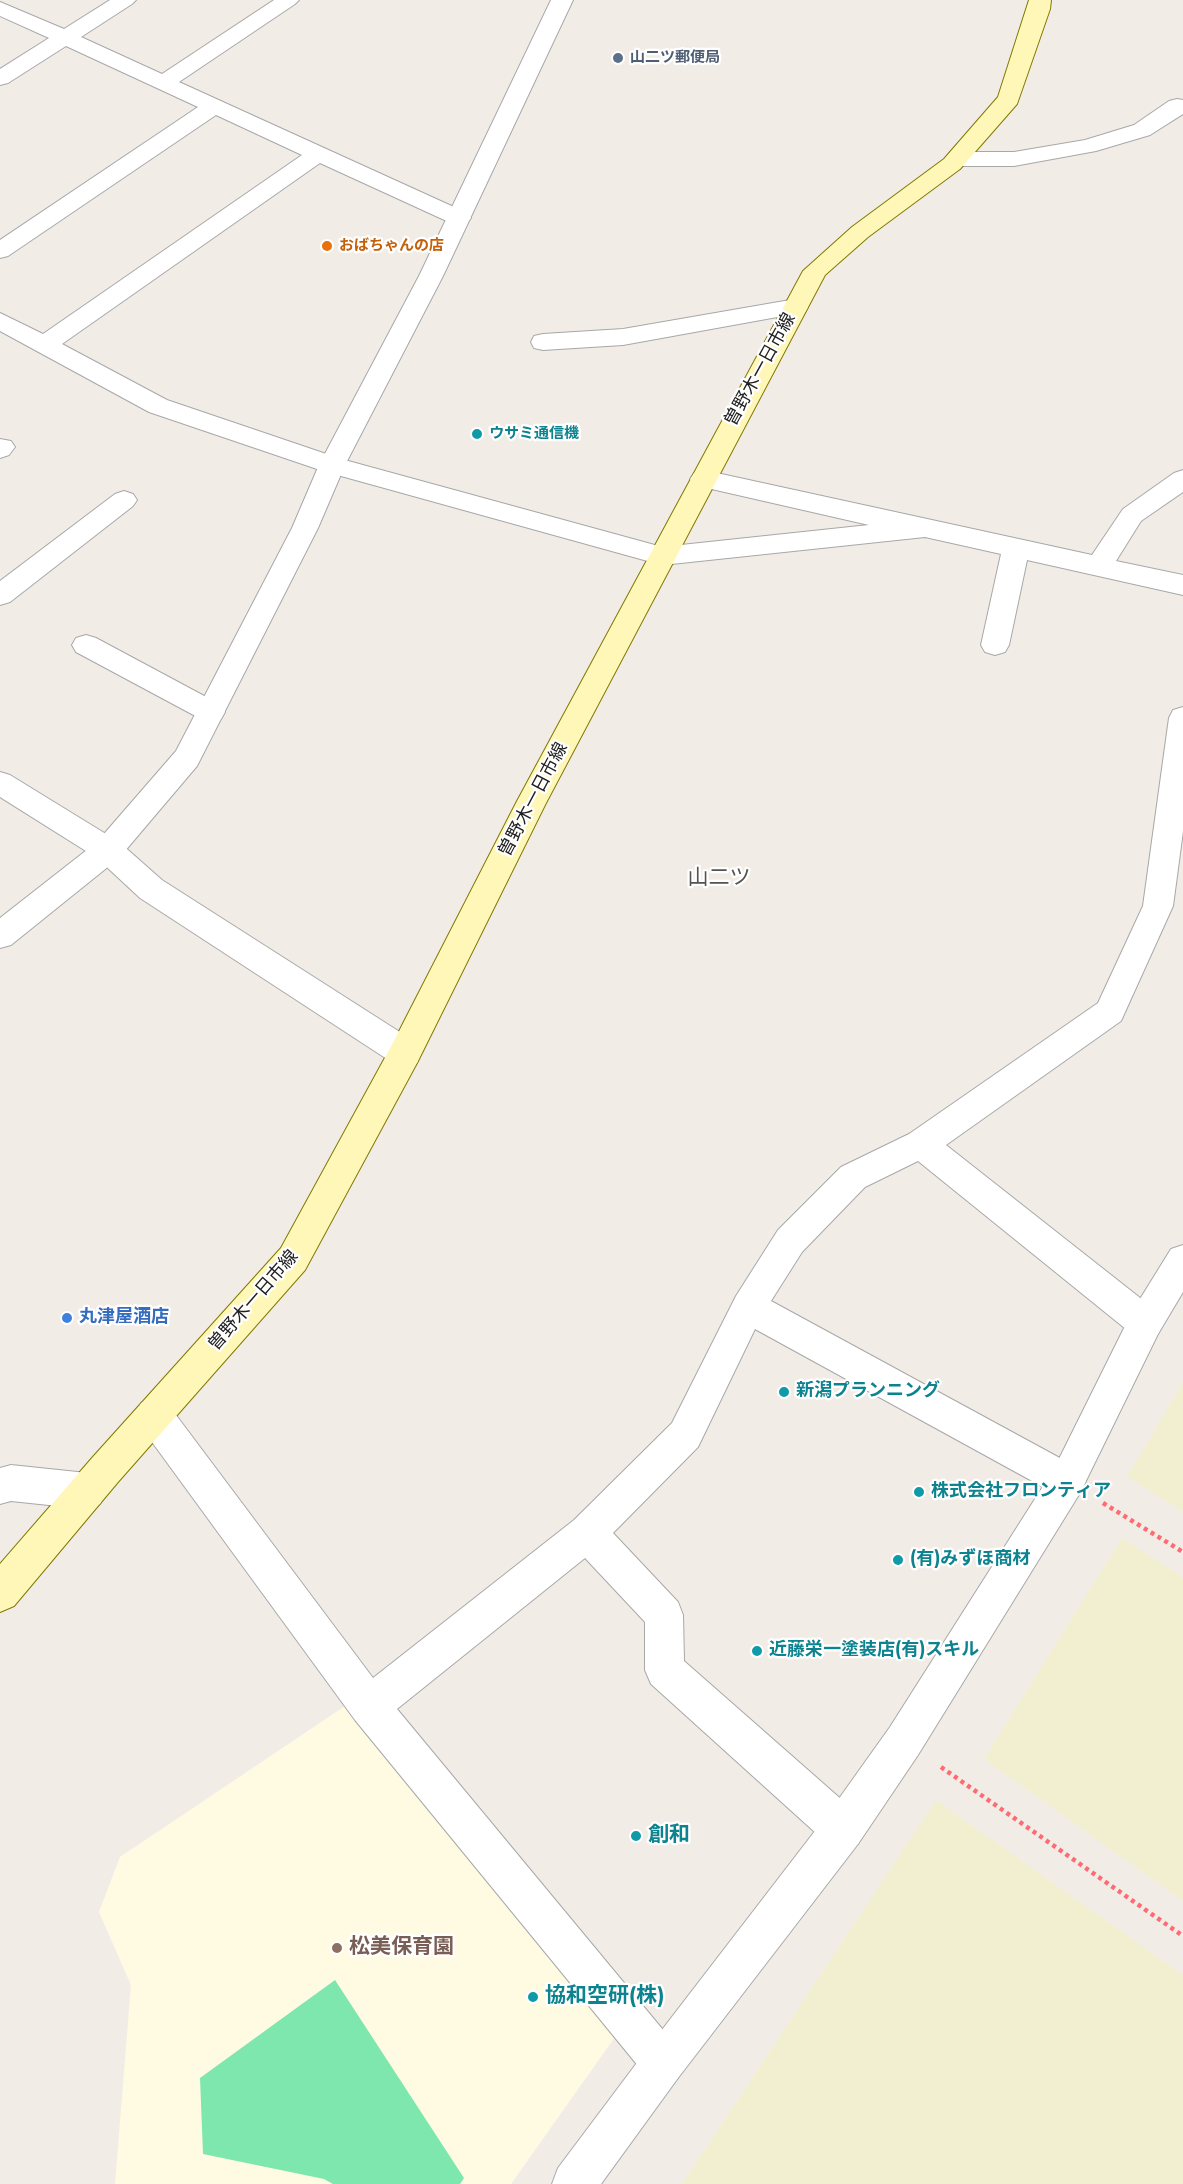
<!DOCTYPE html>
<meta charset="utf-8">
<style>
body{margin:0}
canvas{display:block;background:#f2ece7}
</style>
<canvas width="1183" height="2184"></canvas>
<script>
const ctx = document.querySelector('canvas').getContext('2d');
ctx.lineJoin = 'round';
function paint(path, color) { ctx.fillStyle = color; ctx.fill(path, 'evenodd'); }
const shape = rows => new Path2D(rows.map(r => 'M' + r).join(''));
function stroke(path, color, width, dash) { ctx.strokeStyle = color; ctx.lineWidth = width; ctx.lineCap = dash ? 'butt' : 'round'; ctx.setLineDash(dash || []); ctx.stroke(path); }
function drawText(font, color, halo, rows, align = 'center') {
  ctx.font = font + ' Jost,"Noto Sans JP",sans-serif'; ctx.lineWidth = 4.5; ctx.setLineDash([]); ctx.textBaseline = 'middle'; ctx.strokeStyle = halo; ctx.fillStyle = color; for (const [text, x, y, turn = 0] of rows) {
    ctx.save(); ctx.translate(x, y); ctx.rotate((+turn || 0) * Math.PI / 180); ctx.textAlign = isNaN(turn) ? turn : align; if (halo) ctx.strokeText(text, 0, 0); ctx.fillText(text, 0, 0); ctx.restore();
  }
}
paint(shape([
 [357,1698,622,2027,511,2184,115,2184,131,1985,99,1912,120,1857]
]), '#fffbe3');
paint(shape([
 [1183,1382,1183,1512,1127,1477],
 [1122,1538,1183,1577,1183,1901,984,1759],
 [936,1800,1183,1975,1183,2184,682,2184]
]), '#f2efd1');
paint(shape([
 [335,1980,464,2178,460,2184,333,2184,324,2179,203,2154,200,2078]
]), '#7ee7ae');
const minor = shape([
 [110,0,136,0,132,4,81,37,162,74,274,0,299,0,295,4,179,82,467,213,471,218,467,223,459,225,451,223,320,163,62,344,167,400,341,459,662,547,869,525,694,485,690,479,694,473,703,470,1092,555,1123,509,1174,473,1183,470,1183,492,1141,521,1116,561,1183,575,1183,595,1027,560,1009,645,1005,652,995,655,985,652,981,645,1001,554,925,537,662,565,323,471,149,412,0,331,0,313,43,334,302,155,216,115,8,256,0,258,0,240,198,107,66,46,8,83,0,85,0,69,49,38,0,16,0,2,64,29,110,0],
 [1177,99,1183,100,1183,114,1150,135,1096,151,1014,166,957,166,949,164,946,159,949,154,957,152,1014,152,1085,140,1134,125,1169,101,1177,99],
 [796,299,805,302,808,307,805,312,623,345,543,350,534,348,531,342,534,336,543,334,623,329,796,299],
 [0,439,11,441,15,447,9,455,0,458,0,439],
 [124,491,133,494,137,500,133,506,10,602,0,605,0,581,115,494,124,491],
 [86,635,96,638,221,705,225,712,221,719,211,723,201,719,76,652,72,645,76,638,86,635],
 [1183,707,1183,831,1173,906,1121,1021,946,1145,1158,1312,1163,1323,1158,1334,1145,1339,1132,1334,918,1161,865,1187,802,1252,771,1301,1080,1469,1086,1481,1080,1493,1067,1499,1054,1493,755,1329,698,1447,613,1533,678,1602,683,1615,684,1661,858,1814,864,1829,858,1844,843,1850,828,1844,651,1684,645,1670,645,1622,585,1558,397,1709,678,2048,685,2063,678,2078,663,2085,648,2078,355,1720,141,1427,136,1415,141,1403,154,1398,167,1403,373,1678,574,1520,672,1423,736,1296,778,1230,841,1167,909,1134,1098,1003,1143,906,1169,718,1173,710,1183,707],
 [0,772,10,775,119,842,162,880,417,1043,421,1053,417,1063,405,1066,393,1063,140,898,97,858,0,797,0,772],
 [11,1465,87,1473,100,1478,106,1491,100,1504,87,1509,11,1501,0,1504,0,1468,11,1465]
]);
const tertiary = shape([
 [551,0,573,0,443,276,345,465,318,528,197,766,119,858,11,945,0,948,0,918,97,842,176,751,292,528,319,465,419,276,551,0],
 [1183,1245,1183,1292,1158,1334,1080,1493,918,1755,858,1844,678,2078,601,2184,552,2184,558,2168,648,2048,828,1814,890,1727,1054,1469,1132,1312,1171,1249,1183,1245]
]);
const secondary = shape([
 [1029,0,1051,0,1050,9,1017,104,960,169,868,237,825,275,546,803,417,1063,305,1270,118,1482,14,1606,0,1612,0,1564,92,1458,281,1248,393,1043,516,803,803,271,852,227,944,159,998,97,1029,0]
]);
stroke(minor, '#a8a8a8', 2);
stroke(tertiary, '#a8a8a8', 2);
stroke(secondary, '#807a00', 2);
stroke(shape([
 [1103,1503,1183,1552],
 [941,1767,1183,1936]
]), '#ff6b73', 4.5, [4, 4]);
paint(minor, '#fff');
paint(tertiary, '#fff');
paint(secondary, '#fff7b8');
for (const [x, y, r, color] of [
 [618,58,6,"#5c6f8a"],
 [327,246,6,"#e8710a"],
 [477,434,6,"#0f9aa8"],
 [67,1318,6,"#3f7fe0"],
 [784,1392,6,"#0f9aa8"],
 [919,1492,6,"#0f9aa8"],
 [898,1560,6,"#0f9aa8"],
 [757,1651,6,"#0f9aa8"],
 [636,1836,6,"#0f9aa8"],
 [337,1948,6,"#8d6e63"],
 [533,1997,6,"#0f9aa8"]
]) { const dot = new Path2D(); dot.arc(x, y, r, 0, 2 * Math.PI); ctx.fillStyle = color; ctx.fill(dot); stroke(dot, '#fff', 2); }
drawText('bold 15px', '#4e5e75', '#fff', [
 ["山二ツ郵便局",630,58]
], 'left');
drawText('bold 15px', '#c56008', '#fff', [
 ["おばちゃんの店",339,246]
], 'left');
drawText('bold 15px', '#0d838f', '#fff', [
 ["ウサミ通信機",489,434]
], 'left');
drawText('18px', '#212121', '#fff', [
 ["曽野木一日市線",761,370,-61],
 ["曽野木一日市線",534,800,-62],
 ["曽野木一日市線",254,1301,-49]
]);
drawText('bold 18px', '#366cbe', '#fff', [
 ["丸津屋酒店",79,1318]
], 'left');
drawText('bold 18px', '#0d838f', '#fff', [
 ["新潟プランニング",796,1392],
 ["株式会社フロンティア",931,1492],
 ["(有)みずほ商材",910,1560],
 ["近藤栄一塗装店(有)スキル",769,1651]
], 'left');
drawText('21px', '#545454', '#fff', [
 ["山二ツ",719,879]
]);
drawText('bold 21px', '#0d838f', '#fff', [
 ["創和",648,1836],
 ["協和空研(株)",545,1997]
], 'left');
drawText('bold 21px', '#785e54', '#fff', [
 ["松美保育園",349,1948]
], 'left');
</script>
